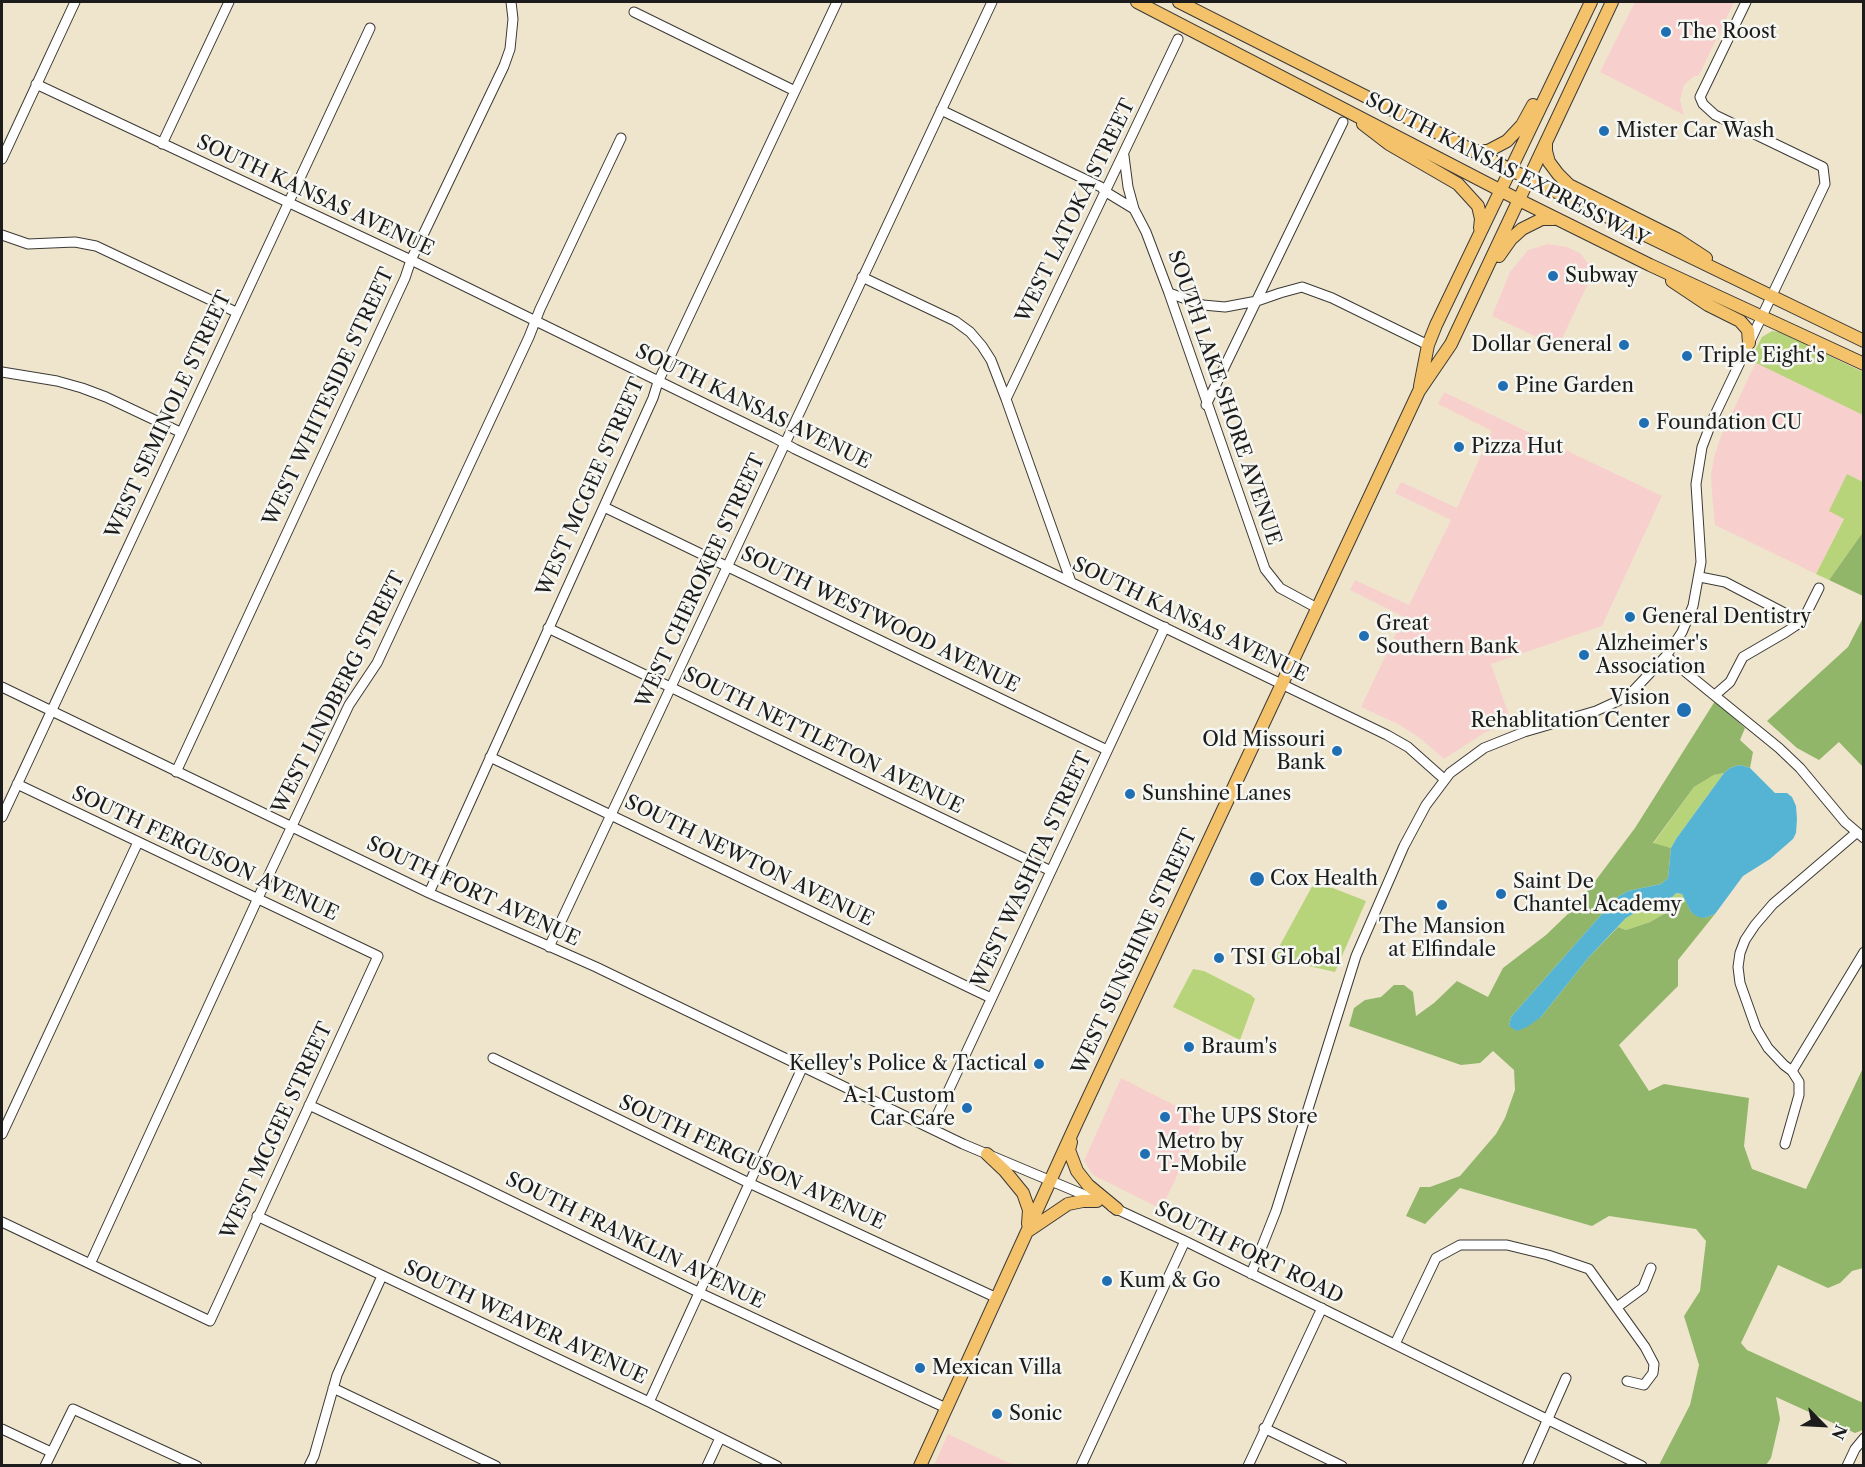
<!DOCTYPE html>
<style>
body{margin:0}
#map{position:relative;width:1865px;height:1467px;overflow:hidden;background:#efe5cc;font-family:"Libre Caslon Text",serif}
canvas{display:block}
.frame{position:absolute;inset:0;border:3px solid #1c1c1c;pointer-events:none}
.north{position:absolute;left:1793px;top:1395px;width:60px;height:60px;-webkit-text-stroke:4px #f6f6f2;paint-order:stroke;rotate:114deg;font-size:16px;font-weight:700;line-height:24px;text-align:center;color:#1c1c1c}
.north::after{content:'';display:block;margin:auto;width:21px;height:27px;background:#1c1c1c;clip-path:polygon(50% 0,100% 100%,50% 72%,0 100%)}
</style>
<div id="map">
<canvas width="1865" height="1467"></canvas>
<div class="frame"></div>
<div class="north">N</div>
</div>
<script>
const ctx = document.querySelector('canvas').getContext('2d');
ctx.lineJoin = 'round';
function paint(path, color) { ctx.fillStyle = color; ctx.fill(path, 'evenodd'); }
const shape = rows => new Path2D(rows.map(r => 'M' + r).join(''));
function stroke(path, color, width, dash) { ctx.strokeStyle = color; ctx.lineWidth = width; ctx.lineCap = dash ? 'butt' : 'round'; ctx.setLineDash(dash || []); ctx.stroke(path); }
function drawText(font, color, halo, rows, align = 'center') {
  ctx.font = font + ' "Libre Caslon Text",serif'; ctx.lineWidth = 5; ctx.setLineDash([]); ctx.textBaseline = 'middle'; ctx.strokeStyle = halo; ctx.fillStyle = color; for (const [text, x, y, turn = 0] of rows) {
    ctx.save(); ctx.translate(x, y); ctx.rotate((+turn || 0) * Math.PI / 180); ctx.textAlign = isNaN(turn) ? turn : align; if (halo) ctx.strokeText(text, 0, 0); ctx.fillText(text, 0, 0); ctx.restore();
  }
}
paint(shape([
 [1635,2,1734,2,1699,75,1693,77,1684,85,1680,100,1684,115,1600,72],
 [1548,244,1567,247,1580,253,1594,271,1558,347,1492,316,1510,272,1528,250],
 [1756,362,1863,415,1863,482,1847,474,1844,518,1816,574,1715,525,1712,493,1711,476,1714,457,1721,436],
 [1444,392,1662,496,1602,626,1491,664,1511,721,1484,733,1444,759,1420,738,1398,724,1361,707,1404,617,1350,590,1355,580,1409,605,1451,520,1395,493,1401,482,1457,508,1492,431,1438,404],
 [1121,1078,1204,1120,1161,1209,1093,1175,1084,1161],
 [948,1434,1007,1462,1016,1465,934,1465]
]), '#f7d0cd');
paint(shape([
 [1772,331,1779,332,1863,372,1863,415,1750,360,1762,337],
 [1847,474,1863,482,1863,532,1829,580,1816,574,1844,519,1829,511],
 [1724,773,1676,839,1671,848,1653,844,1694,787,1714,775],
 [1315,881,1366,901,1335,972,1273,958],
 [1675,893,1682,894,1686,901,1650,922,1626,930,1618,927,1626,918,1641,909,1660,910],
 [1193,969,1204,971,1251,995,1255,999,1240,1040,1173,1007]
]), '#b7d47a');
paint(shape([
 [1863,532,1863,596,1829,580],
 [1863,618,1863,767,1839,742,1819,760,1797,748,1767,721,1848,647],
 [1715,701,1745,728,1740,740,1753,752,1750,768,1740,765,1730,768,1724,773,1714,775,1694,787,1653,843,1671,848,1668,878,1661,884,1628,891,1616,898,1511,1017,1509,1026,1541,1017,1589,957,1618,927,1626,930,1650,922,1686,901,1691,912,1705,918,1715,914,1678,960,1678,986,1619,1045,1649,1091,1664,1084,1749,1098,1744,1146,1752,1169,1806,1189,1863,1068,1863,1268,1852,1271,1840,1283,1828,1288,1778,1265,1741,1343,1747,1350,1861,1402,1863,1401,1863,1430,1855,1433,1776,1397,1780,1419,1771,1458,1766,1465,1659,1465,1690,1405,1699,1365,1684,1316,1700,1291,1706,1241,1696,1229,1609,1216,1592,1226,1460,1188,1425,1224,1406,1216,1420,1187,1430,1187,1460,1176,1496,1134,1505,1118,1515,1090,1514,1070,1493,1051,1480,1063,1461,1065,1349,1026,1354,1008,1365,1000,1381,997,1394,985,1404,985,1413,992,1416,1016,1434,1003,1457,981,1488,997,1503,968,1546,935,1571,911,1593,884,1635,828]
]), '#91b66a');
paint(shape([
 [1740,765,1750,768,1775,793,1787,793,1792,797,1796,806,1797,819,1796,833,1793,839,1770,859,1743,876,1715,914,1705,918,1698,917,1691,912,1682,894,1676,893,1660,910,1641,909,1626,918,1589,957,1541,1017,1527,1027,1517,1031,1509,1026,1511,1017,1616,898,1628,891,1661,884,1668,878,1671,848,1676,839,1724,773,1730,768]
]), '#55b4d4');
const minor = shape([
 [634,12,795,91],
 [36,84,411,260,775,438,795,449,1387,735,1408,747,1444,779],
 [941,110,1101,187,1106,192,1134,209,1146,232,1169,293,1265,569,1280,588,1317,608],
 [162,144,229,2],
 [1124,156,1128,187,1134,209],
 [2,159,75,2],
 [2,235,28,244,75,242,96,246,236,312],
 [862,277,955,321,970,332,982,346,991,360,1006,399,1071,582],
 [1169,293,1203,305,1225,307,1257,301,1280,293,1302,287,1332,298,1428,345],
 [2,372,57,381,82,388,106,397,180,432],
 [1006,399,1178,39],
 [1206,405,1343,122],
 [604,507,1107,750],
 [1700,577,1725,582,1794,618,1795,626,1786,632,1743,657,1730,682,1715,695],
 [1795,626,1803,620,1819,588],
 [548,628,1051,871],
 [1666,656,1779,748,1800,768,1845,822,1864,838],
 [2,687,429,893,596,967,963,1144,1094,1199],
 [490,757,991,998],
 [176,772,405,278,411,260,504,66,510,49,513,19,511,2],
 [2,817,370,28],
 [429,893,653,398,658,382,837,2],
 [549,947,992,2],
 [493,1058,749,1183,997,1298],
 [1792,1071,1864,952],
 [309,1105,470,1181,700,1293,946,1408],
 [931,1128,1165,627],
 [2,1134,138,842],
 [1785,1144,1799,1095,1799,1082,1792,1071,1784,1065,1768,1048,1756,1028,1740,983,1738,967,1740,953,1745,940,1755,925,1773,904,1856,833],
 [1112,1207,1185,1241,1642,1466],
 [257,1216,649,1402,777,1466],
 [2,1222,210,1321,378,956,17,784],
 [90,1264,258,898,349,705,377,663,529,337,540,309,621,138],
 [1251,1274,1276,1211,1356,956,1404,846,1426,805,1450,773,1484,748,1524,732,1596,711,1620,700,1633,691,1666,656,1682,632,1693,606,1701,562,1696,484,1702,447,1712,421,1825,184,1823,167,1715,115,1703,104,1700,97,1746,2],
 [1617,1307,1643,1288,1651,1268],
 [1395,1344,1436,1258,1460,1245,1507,1245,1548,1255,1589,1269,1645,1347,1654,1364,1653,1373,1644,1385,1627,1381],
 [333,1388,496,1466],
 [649,1402,803,1066],
 [1264,1428,1342,1466],
 [2,1429,51,1452],
 [45,1466,73,1409,197,1466],
 [309,1466,314,1456,337,1375,382,1276],
 [707,1466,720,1438],
 [1081,1466,1185,1241],
 [1248,1466,1322,1308],
 [1527,1466,1566,1378],
 [1847,1466,1855,1449,1864,1438]
]);
const major = shape([
 [1137,2,1519,200,1650,265,1864,364],
 [1179,2,1511,170,1864,341],
 [1363,124,1389,144,1458,184,1478,206,1481,219,1480,228],
 [1546,144,1546,151,1549,162,1558,174,1569,185,1677,239,1706,258],
 [1473,151,1488,151,1507,141,1522,125,1533,105],
 [1499,256,1511,239,1522,229,1542,219,1554,219],
 [1672,281,1708,305,1740,321,1748,330,1749,343],
 [1420,386,1428,345,1436,325,1591,2],
 [1071,1142,1069,1150,1077,1171,1088,1185,1117,1209],
 [987,1154,1005,1171,1023,1193,1029,1210,1028,1224],
 [1028,1231,1068,1204,1083,1201,1097,1201],
 [920,1466,1077,1122,1419,391,1451,344,1612,2]
]);
stroke(minor, '#3c3a36', 11);
stroke(major, '#3c3a36', 14);
stroke(minor, '#fff', 9);
stroke(major, '#f3c26a', 12);
for (const [x, y, r, color] of [
 [1666,32,6,"#1f6fb2"],
 [1604,131,6,"#1f6fb2"],
 [1553,276,6,"#1f6fb2"],
 [1624,345,6,"#1f6fb2"],
 [1687,356,6,"#1f6fb2"],
 [1503,386,6,"#1f6fb2"],
 [1644,423,6,"#1f6fb2"],
 [1459,447,6,"#1f6fb2"],
 [1630,617,6,"#1f6fb2"],
 [1364,636,6,"#1f6fb2"],
 [1584,655,6,"#1f6fb2"],
 [1684,710,8,"#1f6fb2"],
 [1337,751,6,"#1f6fb2"],
 [1130,794,6,"#1f6fb2"],
 [1257,879,8,"#1f6fb2"],
 [1501,894,6,"#1f6fb2"],
 [1442,905,6,"#1f6fb2"],
 [1219,958,6,"#1f6fb2"],
 [1189,1047,6,"#1f6fb2"],
 [1039,1064,6,"#1f6fb2"],
 [967,1108,6,"#1f6fb2"],
 [1165,1117,6,"#1f6fb2"],
 [1145,1154,6,"#1f6fb2"],
 [1107,1281,6,"#1f6fb2"],
 [920,1368,6,"#1f6fb2"],
 [997,1414,6,"#1f6fb2"]
]) { const dot = new Path2D(); dot.arc(x, y, r, 0, 2 * Math.PI); ctx.fillStyle = color; ctx.fill(dot); stroke(dot, '#f6f6f2', 2); }
drawText('20px', '#1c1c1c', '#f6f6f2', [
 ["The Roost",1678,32],
 ["Mister Car Wash",1616,131],
 ["Subway",1565,276],
 ["Dollar General",1612,345,"right"],
 ["Triple Eight's",1699,356],
 ["Pine Garden",1515,386],
 ["Foundation CU",1656,423],
 ["Pizza Hut",1471,447],
 ["General Dentistry",1642,617],
 ["Great",1376,624],
 ["Southern Bank",1376,647],
 ["Alzheimer's",1596,644],
 ["Association",1596,667],
 ["Vision",1670,698,"right"],
 ["Rehablitation Center",1670,721,"right"],
 ["Old Missouri",1325,740,"right"],
 ["Bank",1325,763,"right"],
 ["Sunshine Lanes",1142,794],
 ["Cox Health",1270,879],
 ["Saint De",1513,882],
 ["Chantel Academy",1513,905],
 ["The Mansion",1442,927,"center"],
 ["at Elfindale",1442,950,"center"],
 ["TSI GLobal",1231,958],
 ["Braum's",1201,1047],
 ["Kelley's Police & Tactical",1027,1064,"right"],
 ["A-1 Custom",955,1096,"right"],
 ["Car Care",955,1119,"right"],
 ["The UPS Store",1177,1117],
 ["Metro by",1157,1142],
 ["T-Mobile",1157,1165],
 ["Kum & Go",1119,1281],
 ["Mexican Villa",932,1368],
 ["Sonic",1009,1414]
], 'left');
drawText('20px', '#1c1c1c', '#f6f6f2', [
 ["SOUTH KANSAS EXPRESSWAY",1507,170,27],
 ["SOUTH KANSAS AVENUE",315,196,25],
 ["WEST LATOKA STREET",1076,211,-64],
 ["WEST WHITESIDE STREET",329,397,-65],
 ["SOUTH LAKE SHORE AVENUE",1224,398,71],
 ["SOUTH KANSAS AVENUE",753,407,26],
 ["WEST SEMINOLE STREET",169,415,-65],
 ["WEST MCGEE STREET",591,487,-66],
 ["WEST CHEROKEE STREET",701,581,-65],
 ["SOUTH WESTWOOD AVENUE",880,620,26],
 ["SOUTH KANSAS AVENUE",1190,620,26],
 ["WEST LINDBERG STREET",339,693,-63],
 ["SOUTH NETTLETON AVENUE",823,741,26],
 ["SOUTH FERGUSON AVENUE",205,854,25],
 ["SOUTH NEWTON AVENUE",749,861,26],
 ["WEST WASHITA STREET",1032,870,-65],
 ["SOUTH FORT AVENUE",473,892,25],
 ["WEST SUNSHINE STREET",1135,952,-65],
 ["WEST MCGEE STREET",277,1131,-65],
 ["SOUTH FERGUSON AVENUE",752,1163,25],
 ["SOUTH FRANKLIN AVENUE",635,1241,26],
 ["SOUTH FORT ROAD",1249,1253,26],
 ["SOUTH WEAVER AVENUE",525,1323,25]
]);
</script>
